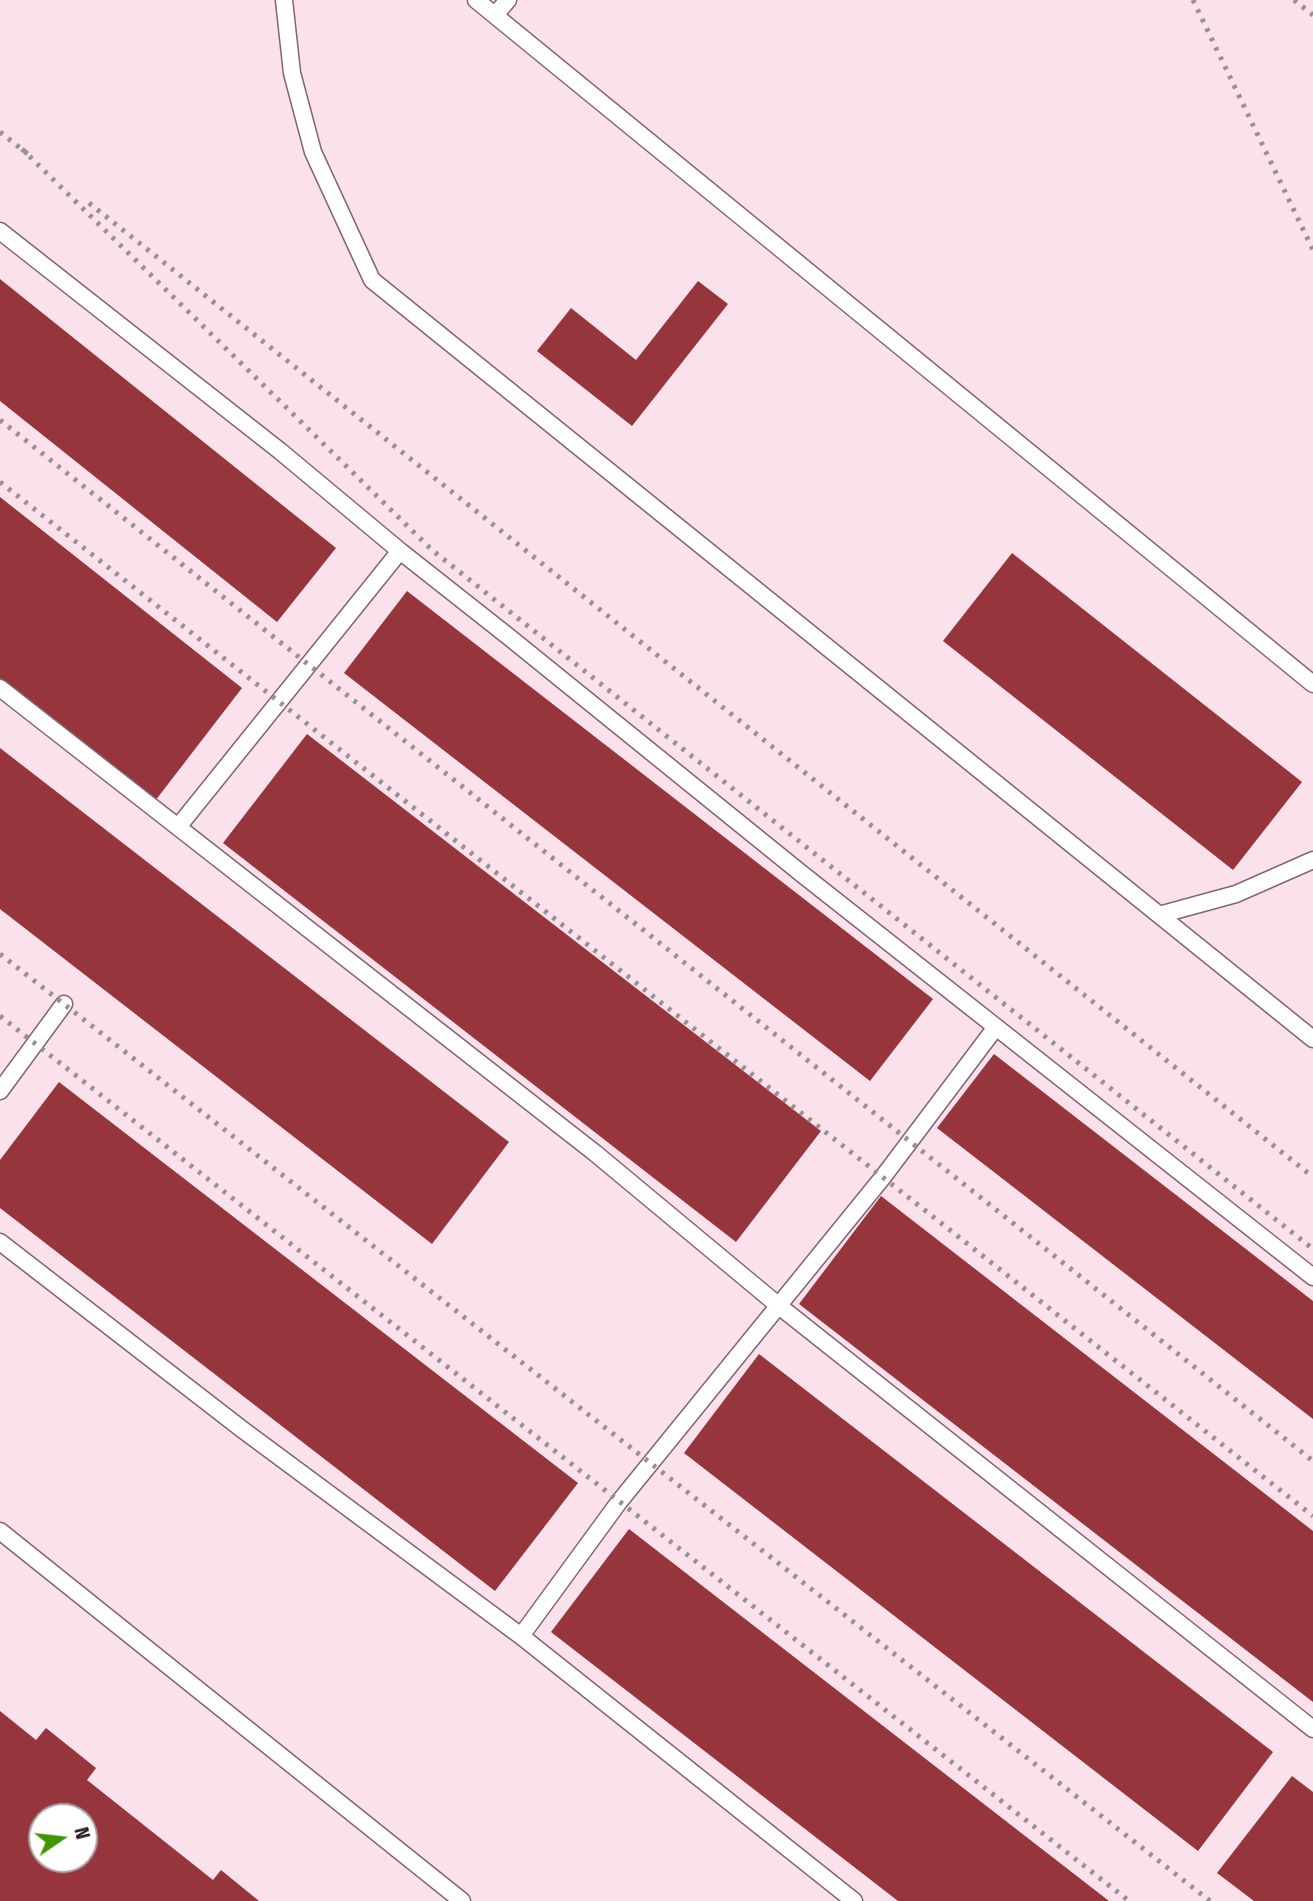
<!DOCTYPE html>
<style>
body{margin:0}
#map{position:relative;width:1313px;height:1901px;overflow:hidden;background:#faf4f6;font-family:"Fira Sans Condensed",sans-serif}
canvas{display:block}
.north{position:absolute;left:28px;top:1803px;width:70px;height:70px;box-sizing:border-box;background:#fff;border:2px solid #a8a4a6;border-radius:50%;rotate:76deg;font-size:19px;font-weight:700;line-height:28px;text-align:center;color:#261b20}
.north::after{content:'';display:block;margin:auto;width:24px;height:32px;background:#419505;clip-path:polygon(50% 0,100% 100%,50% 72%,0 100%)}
</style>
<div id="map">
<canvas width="1313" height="1901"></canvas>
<div class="north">N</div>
</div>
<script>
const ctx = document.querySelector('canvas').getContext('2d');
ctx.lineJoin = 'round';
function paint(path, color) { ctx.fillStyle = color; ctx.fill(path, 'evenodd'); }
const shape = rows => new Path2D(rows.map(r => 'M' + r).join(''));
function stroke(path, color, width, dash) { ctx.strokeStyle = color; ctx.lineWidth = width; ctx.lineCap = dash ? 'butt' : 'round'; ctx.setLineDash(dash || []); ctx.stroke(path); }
paint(shape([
 [0,0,1313,0,1313,1901,0,1901],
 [42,1817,84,1817,84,1859,42,1859]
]), '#fae1eb');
paint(shape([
 [0,279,336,548,277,622,0,401],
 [698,281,728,304,632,426,537,351,571,308,636,360],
 [0,497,242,688,155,801,0,678],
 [1012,553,1302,782,1233,870,943,641],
 [407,591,933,999,870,1081,344,673],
 [307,734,821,1131,736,1242,223,843],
 [0,748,509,1142,432,1244,0,909],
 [994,1054,1313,1301,1313,1419,937,1128],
 [59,1082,578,1483,495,1591,0,1208,0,1160],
 [881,1196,1313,1531,1313,1702,799,1304],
 [759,1354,1273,1752,1198,1851,684,1453],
 [629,1529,1109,1901,898,1901,551,1632],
 [0,1711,36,1740,46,1728,96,1768,87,1780,213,1880,221,1870,259,1901,0,1901],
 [42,1817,84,1817,84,1859,42,1859],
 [1292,1776,1313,1792,1313,1901,1254,1901,1217,1873]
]), '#96363c');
const lane = shape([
 [284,0,292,73,313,152,372,280,1313,1039],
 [476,0,1313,684],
 [495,15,508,0],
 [0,231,280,451,400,551,509,637,802,874,1313,1277],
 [0,688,595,1153,779,1306,1313,1729],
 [178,827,400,551],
 [1159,915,1236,894,1313,860],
 [0,1091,64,1004],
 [0,1242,243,1430,521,1636,854,1901],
 [0,1531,462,1901],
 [521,1636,619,1502,883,1177,996,1027]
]);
stroke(lane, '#826572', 19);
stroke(lane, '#fff', 16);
stroke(shape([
 [1193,0,1313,250],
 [1294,0,1313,15],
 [0,132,29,155],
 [22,149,432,550,1313,1249],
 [89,203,1313,1177],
 [0,420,1313,1461],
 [0,482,1313,1516],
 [0,954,1210,1901],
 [0,1016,1129,1901]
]), '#999094', 5, [3.5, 7]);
</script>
